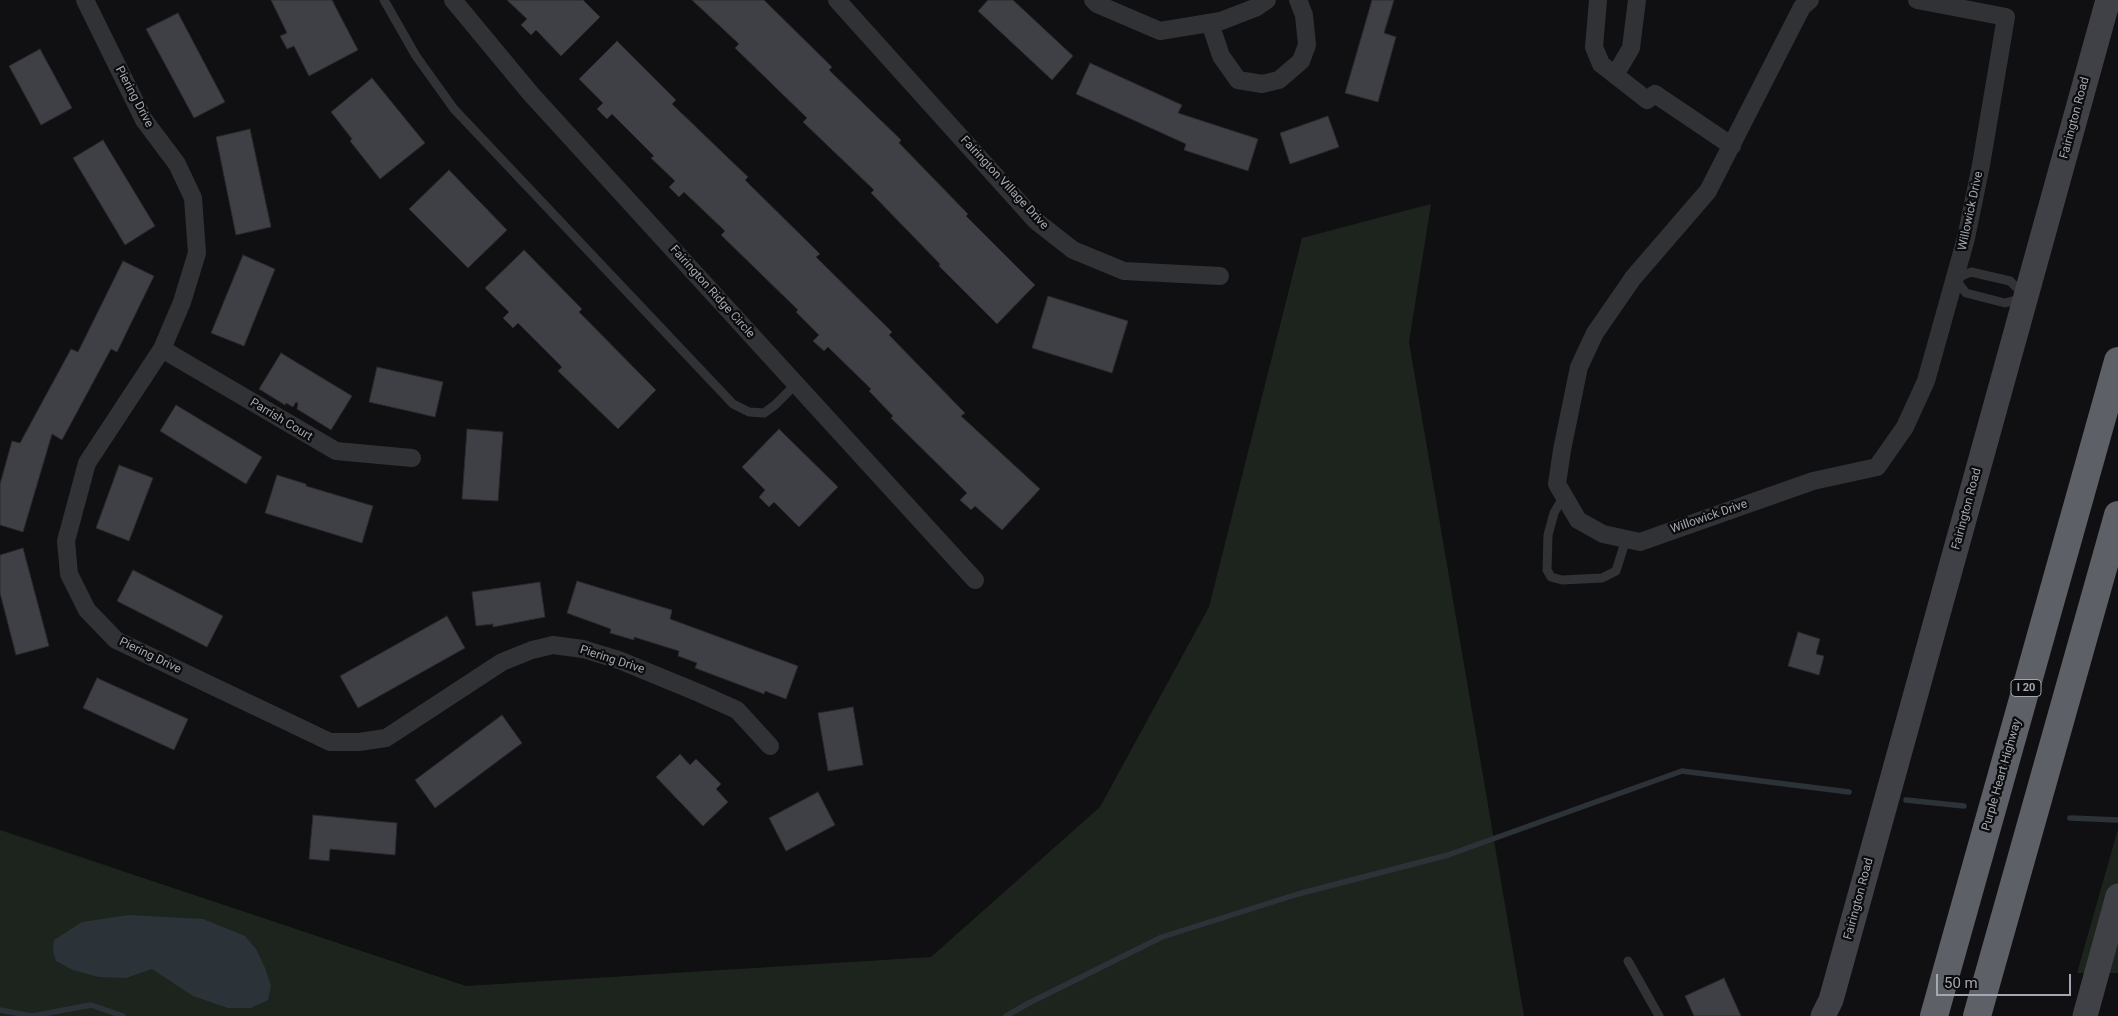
<!DOCTYPE html>
<style>
body{margin:0}
#map{position:relative;width:2118px;height:1016px;overflow:hidden;background:#101012;font-family:Roboto,sans-serif}
canvas{display:block}
.scale{position:absolute;left:1936px;top:974px;width:135px;height:22px;box-sizing:border-box;border:2px solid #a2a7b2;border-top:0;padding-left:6px;font-size:15px;line-height:18px;white-space:nowrap;color:#a2a7b2;-webkit-text-stroke:4px #0b0b0c;paint-order:stroke}
</style>
<div id="map">
<canvas width="2118" height="1016"></canvas>
<div class="scale">50 m</div>
</div>
<script>
const ctx = document.querySelector('canvas').getContext('2d');
ctx.lineJoin = 'round';
function paint(path, color) { ctx.fillStyle = color; ctx.fill(path, 'evenodd'); }
const shape = rows => new Path2D(rows.map(r => 'M' + r).join(''));
function stroke(path, color, width, dash) { ctx.strokeStyle = color; ctx.lineWidth = width; ctx.lineCap = dash ? 'butt' : 'round'; ctx.setLineDash(dash || []); ctx.stroke(path); }
function drawText(font, color, halo, rows, align = 'center') {
  ctx.font = font + ' Roboto,sans-serif'; ctx.lineWidth = 4.5; ctx.setLineDash([]); ctx.textBaseline = 'middle'; ctx.strokeStyle = halo; ctx.fillStyle = color; for (const [text, x, y, turn = 0] of rows) {
    ctx.save(); ctx.translate(x, y); ctx.rotate((+turn || 0) * Math.PI / 180); ctx.textAlign = isNaN(turn) ? turn : align; if (halo) ctx.strokeText(text, 0, 0); ctx.fillText(text, 0, 0); ctx.restore();
  }
}
paint(shape([
 [1431,204,1409,342,1524,1016,0,1016,0,830,466,986,931,957,1100,807,1209,607,1302,238],
 [2118,829,2118,973,2077,973]
]), '#1d241d');
paint(shape([
 [129,915,203,919,245,936,256,949,265,968,271,986,268,1000,251,1008,228,1008,193,996,152,969,126,978,99,977,73,970,56,961,53,951,54,940,82,922]
]), '#2b3339');
stroke(shape([
 [1906,800,1964,806],
 [2070,818,2118,820],
 [0,1010,32,1016,91,1005,123,1016],
 [1006,1016,1029,1003,1162,937,1298,894,1448,855,1682,771,1849,792]
]), '#2b3339', 5.5);
const building = shape([
 [271,0,332,0,358,50,309,76,294,46,287,49,280,36,287,33,271,0],
 [507,0,583,0,600,17,561,56,536,30,531,35,521,25,527,19,507,0],
 [692,0,764,0,832,67,829,70,901,140,899,143,968,214,966,216,1035,285,997,324,939,266,940,264,871,193,874,190,803,122,807,118,735,48,739,44,692,0],
 [988,0,1013,0,1073,56,1052,80,978,11,988,0],
 [1372,0,1394,0,1384,33,1396,37,1378,102,1345,93,1372,0],
 [178,13,225,102,194,118,146,29,178,13],
 [617,41,676,100,672,104,748,177,745,180,820,254,816,257,892,332,889,335,965,413,961,416,1040,489,1002,530,975,506,971,510,960,500,967,493,891,418,893,416,869,391,871,389,828,347,824,351,813,341,819,335,796,312,798,310,721,235,725,231,684,192,679,197,669,187,675,181,651,158,654,156,612,114,607,119,597,109,603,103,579,79,617,41],
 [40,49,72,108,41,125,9,66,40,49],
 [1090,63,1182,105,1178,113,1258,139,1248,171,1184,150,1186,144,1076,94,1090,63],
 [372,78,425,143,380,179,350,141,352,139,331,112,372,78],
 [1328,116,1339,147,1290,164,1280,133,1328,116],
 [250,129,271,227,236,235,216,137,250,129],
 [103,140,155,226,125,245,73,158,103,140],
 [449,170,507,230,468,268,409,209,449,170],
 [524,250,582,309,579,312,656,390,618,429,558,371,562,367,518,323,513,328,503,318,509,312,485,288,524,250],
 [243,255,275,269,244,346,211,333,243,255],
 [123,261,154,276,117,352,111,349,62,440,52,434,23,532,0,525,0,484,12,441,20,443,71,349,78,352,123,261],
 [1048,296,1128,321,1112,373,1032,348,1048,296],
 [281,353,352,396,331,430,297,409,298,403,296,402,293,407,286,403,285,405,259,389,281,353],
 [377,367,443,382,435,417,369,402,377,367],
 [176,405,262,457,246,484,160,431,176,405],
 [467,429,503,432,498,501,462,499,467,429],
 [779,429,838,487,799,527,774,502,769,507,759,497,765,490,742,467,779,429],
 [119,465,153,478,129,541,96,528,119,465],
 [277,475,306,484,306,486,373,506,362,543,265,513,277,475],
 [23,548,49,646,16,655,0,593,0,555,23,548],
 [133,570,223,616,207,647,117,601,133,570],
 [577,581,672,610,670,619,798,666,786,699,765,691,764,694,695,668,697,663,678,656,679,651,634,637,634,640,610,633,611,629,567,613,577,581],
 [540,582,545,617,493,627,493,624,476,626,472,592,540,582],
 [447,616,465,648,358,708,340,676,447,616],
 [1798,632,1820,639,1816,654,1824,656,1819,675,1788,666,1798,632],
 [97,678,188,719,174,750,83,708,97,678],
 [853,707,863,765,828,771,818,713,853,707],
 [502,715,522,743,435,808,415,780,502,715],
 [680,754,690,765,696,759,721,784,716,789,728,802,703,826,656,777,680,754],
 [818,792,835,825,786,851,769,818,818,792],
 [313,815,397,823,395,855,330,849,329,861,309,859,313,815],
 [1724,978,1741,1016,1694,1016,1685,996,1724,978]
]);
paint(building, '#3f4045');
stroke(building, '#2a2a2d', 1);
stroke(shape([
 [384,0,416,56,454,109,733,404,749,412,764,413,775,405,796,384],
 [1971,272,2010,281,2026,297,2005,303,1966,293,1955,279,1971,272],
 [1564,496,1554,513,1548,535,1547,570,1551,577,1562,580,1602,578,1616,571,1626,539],
 [1628,961,1659,1016]
]), '#313236', 9);
stroke(shape([
 [85,0,144,120,177,164,193,198,197,253,182,302,162,349,87,463,66,541,69,574,87,610,116,640,330,742,359,742,386,738,502,662,532,650,553,645,583,649,619,660,699,693,737,710,770,746],
 [453,0,531,94,975,580],
 [837,0,1036,221,1073,250,1124,271,1220,276],
 [1093,0,1097,4,1160,31,1221,21,1257,7,1267,0],
 [1598,0,1594,47,1601,64,1647,100,1655,94,1732,146],
 [1810,0,1802,7,1708,191,1633,278,1595,333,1579,367,1562,450,1557,484,1578,520,1603,534,1640,542,1813,481,1877,467,1905,427,1926,381,1966,238,1981,165,2006,17,1917,0],
 [1210,23,1221,56,1238,80,1262,84,1279,80,1301,61,1307,45,1304,15,1298,0],
 [1615,75,1631,48,1637,0],
 [162,349,336,451,412,458]
]), '#313236', 18);
stroke(shape([
 [1823,1016,1831,1000,2108,0],
 [2085,1016,2118,896]
]), '#404146', 25);
stroke(shape([
 [1934,1016,2118,361],
 [1977,1016,2118,515]
]), '#5e6067', 28);
for (const [x, y, w] of [
 [2026,688,30]
]) { const box = new Path2D(); box.roundRect(x - w / 2, y - 8.5, w, 17, 4); ctx.fillStyle = '#0b0b0c'; ctx.fill(box); stroke(box, '#a2a7b2', 1); }
drawText('bold 11px', '#a2a7b2', null, [
 ["I 20",2026,688]
]);
drawText('12px', '#a2a7b2', '#0b0b0c', [
 ["Piering Drive",134,97,62],
 ["Fairington Road",2075,118,-75],
 ["Fairington Village Drive",1004,183,47],
 ["Willowick Drive",1971,211,-78],
 ["Fairington Ridge Circle",712,292,48],
 ["Parrish Court",281,420,31],
 ["Fairington Road",1967,509,-75],
 ["Willowick Drive",1709,517,-19],
 ["Piering Drive",150,656,26],
 ["Piering Drive",612,660,18],
 ["Purple Heart Highway",2002,775,-74],
 ["Fairington Road",1859,899,-75]
]);
</script>
